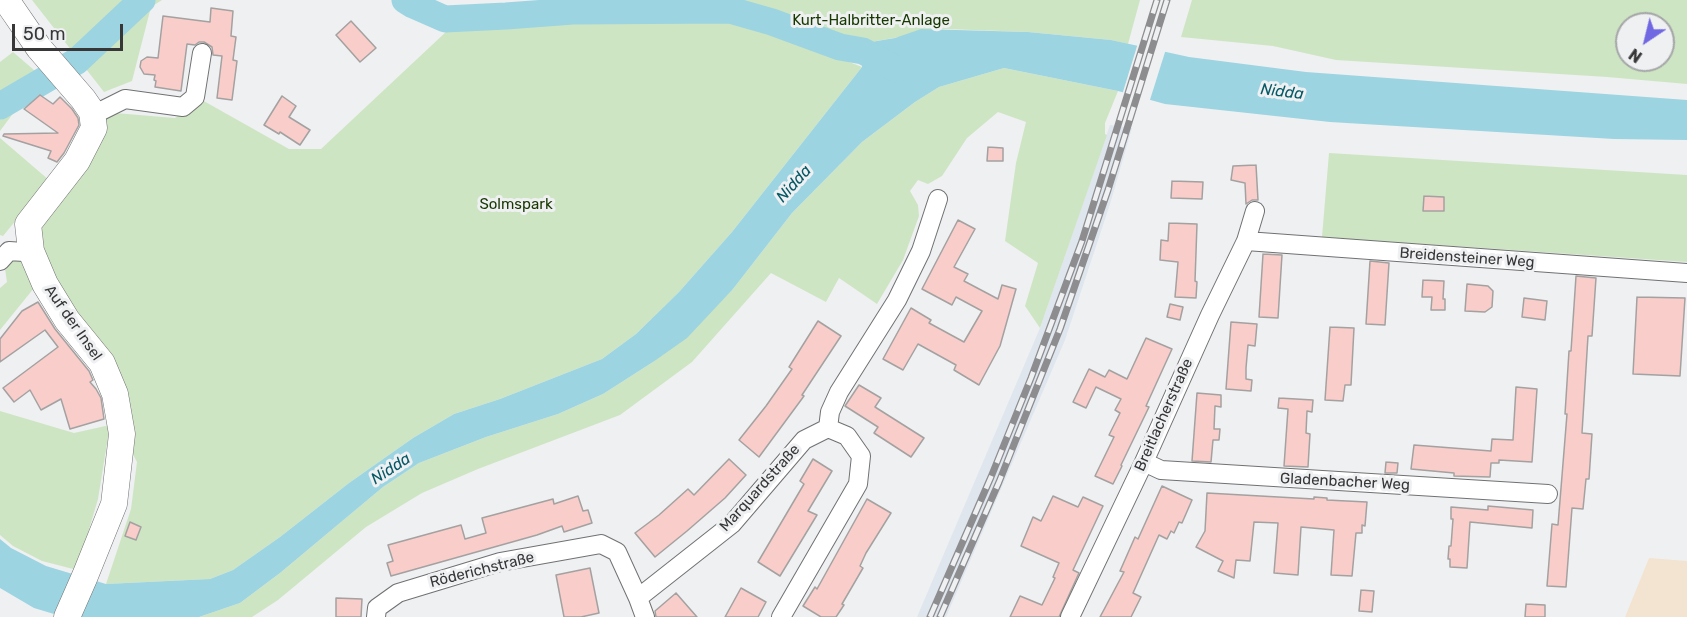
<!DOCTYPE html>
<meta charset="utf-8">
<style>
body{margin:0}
#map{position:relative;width:1687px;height:617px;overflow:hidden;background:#eff0f2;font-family:Rubik,sans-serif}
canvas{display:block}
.north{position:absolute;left:1615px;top:12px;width:60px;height:60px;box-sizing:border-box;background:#eff0f2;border:2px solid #a5a6a8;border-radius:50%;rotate:215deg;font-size:16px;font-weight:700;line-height:24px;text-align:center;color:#373738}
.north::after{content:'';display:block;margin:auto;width:21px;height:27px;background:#7067e2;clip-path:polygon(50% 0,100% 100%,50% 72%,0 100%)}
.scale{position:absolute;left:12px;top:24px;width:111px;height:27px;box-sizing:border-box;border:3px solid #373738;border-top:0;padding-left:8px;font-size:18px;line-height:21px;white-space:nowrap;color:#373738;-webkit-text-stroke:4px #eff0f2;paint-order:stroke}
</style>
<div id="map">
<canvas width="1687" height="617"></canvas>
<div class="north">N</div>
<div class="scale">50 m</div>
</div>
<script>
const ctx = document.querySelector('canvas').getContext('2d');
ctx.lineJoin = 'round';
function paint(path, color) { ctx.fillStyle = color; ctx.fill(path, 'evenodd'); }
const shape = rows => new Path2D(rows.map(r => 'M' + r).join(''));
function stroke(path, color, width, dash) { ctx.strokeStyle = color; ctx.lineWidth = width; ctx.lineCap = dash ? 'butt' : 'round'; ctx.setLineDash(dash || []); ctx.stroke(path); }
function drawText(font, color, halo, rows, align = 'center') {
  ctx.font = font + ' Rubik,sans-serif'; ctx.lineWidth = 6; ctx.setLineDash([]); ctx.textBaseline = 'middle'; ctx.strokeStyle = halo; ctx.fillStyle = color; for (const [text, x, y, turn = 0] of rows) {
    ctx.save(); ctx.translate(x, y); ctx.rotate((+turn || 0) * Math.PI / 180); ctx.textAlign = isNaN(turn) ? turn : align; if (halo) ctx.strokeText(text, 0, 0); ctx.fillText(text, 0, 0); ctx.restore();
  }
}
paint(shape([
 [1110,125,1132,128,1110,204,1065,340,946,617,917,617,1040,328]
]), '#dfe6ee');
paint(shape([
 [1649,558,1687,561,1687,617,1625,617]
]), '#f3e4d1');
paint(shape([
 [32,0,162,0,151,7,132,81,104,92],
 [734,0,1140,0,1128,44,1111,40,1028,32,945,29,871,42,772,22,730,10],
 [1192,0,1687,0,1687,84,1607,77,1336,60,1273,46,1181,37],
 [1627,24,1663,24,1663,60,1627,60],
 [721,12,862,67,732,232,679,292,636,334,602,359,500,399,454,414,413,438,349,483,280,537,233,570,210,579,106,584,131,509,137,462,113,417,107,361,49,282,35,225,103,112,175,118,202,100,289,149,321,149,448,30,574,24],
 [13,52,41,76,0,131,0,62],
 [1004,68,1118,91,1105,123,1105,134,1107,135,1040,328,1025,306,1038,263,1005,241,1016,163,1026,122,998,112,967,138,942,176,928,184,918,180,910,191,918,205,919,216,903,260,877,304,839,278,826,302,771,273,692,362,620,415,478,469,422,493,366,527,278,600,252,617,199,617,240,603,280,573,383,487,419,463,486,437,558,414,603,394,653,362,733,289,792,213,862,142,915,102,939,87],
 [0,138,49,180,3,236,0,235],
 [1329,153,1687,175,1687,262,1322,237],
 [20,257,34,288,0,330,0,288,7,282,4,262],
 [0,411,74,433,110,425,98,499,77,570,42,561,13,546,0,535]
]), '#cee5c3');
paint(shape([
 [921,29,1028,32,1111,40,1189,57,1306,72,1687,100,1687,140,1614,139,1330,122,1165,104,1118,91,1004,68,939,87,915,102,862,142,792,213,733,289,687,338,653,362,603,394,558,414,486,437,419,463,383,487,280,573,240,603,199,617,64,617,34,608,0,588,0,539,11,548,46,566,106,584,210,579,233,570,280,537,349,483,413,438,454,414,500,399,602,359,636,334,679,292,732,232,862,67,863,51,871,42,895,38]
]), '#9cd4e1');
paint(shape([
 [1138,43,1166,49,1149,103,1122,95]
]), '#eff0f2');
stroke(shape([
 [405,0,413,5,445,19,506,16,573,11,730,10,772,22,840,47,863,51,896,69],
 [0,106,77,61,142,0]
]), '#9cd4e1', 27);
const building = shape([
 [211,8,233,11,231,36,236,37,233,60,237,61,232,100,217,98,222,56,213,55,212,47,204,42,199,42,195,45,187,44,181,91,155,87,156,81,154,80,155,75,144,74,140,67,141,61,147,57,158,58,163,16,210,22,211,8],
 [351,21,376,48,360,62,336,35,351,21],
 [40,95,53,104,60,97,72,109,78,118,79,125,64,153,57,162,48,158,51,151,3,136,4,134,58,133,24,109,40,95],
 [282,96,296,106,289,117,310,130,300,145,280,132,279,134,264,125,282,96],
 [988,147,1003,148,1003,161,987,161,988,147],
 [1256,165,1258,200,1252,200,1246,204,1245,183,1231,180,1233,166,1256,165],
 [1172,181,1203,182,1202,199,1171,198,1172,181],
 [1424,196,1444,197,1444,211,1423,211,1424,196],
 [958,220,975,229,954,267,968,274,964,281,998,299,1002,285,1016,289,1000,346,979,385,954,370,956,365,918,344,903,370,883,359,911,308,931,320,929,323,964,342,982,311,956,297,952,305,922,289,958,220],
 [1169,223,1197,224,1195,281,1197,282,1196,298,1175,297,1178,262,1160,260,1161,240,1168,241,1169,223],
 [1263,254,1282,255,1278,318,1259,317,1263,254],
 [1370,261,1389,263,1385,325,1366,324,1370,261],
 [1576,276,1596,278,1592,336,1588,336,1582,433,1592,434,1589,479,1586,479,1583,509,1572,508,1566,587,1547,586,1552,524,1558,525,1567,414,1565,414,1569,351,1571,351,1576,276],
 [1423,280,1444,281,1443,299,1445,299,1445,310,1431,310,1432,297,1422,297,1423,280],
 [1467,284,1488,286,1493,291,1492,307,1485,312,1465,311,1467,284],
 [1637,297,1685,298,1680,376,1633,374,1637,297],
 [1524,298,1547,301,1545,320,1522,317,1524,298],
 [38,302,55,329,89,371,93,380,90,382,96,389,101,398,104,419,70,429,61,399,41,410,30,390,14,402,3,388,58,347,45,330,0,362,0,339,22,311,38,302],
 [1170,304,1183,307,1180,320,1167,317,1170,304],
 [818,321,841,336,802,395,804,396,759,457,739,440,766,406,792,369,789,367,818,321],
 [1231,322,1257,324,1255,346,1248,345,1246,368,1246,379,1252,380,1251,391,1226,389,1231,322],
 [1330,327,1354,328,1351,385,1345,385,1343,401,1325,400,1330,327],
 [1146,338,1172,349,1146,406,1149,407,1121,465,1122,466,1113,484,1095,476,1114,437,1109,435,1120,413,1115,410,1121,399,1096,387,1086,408,1073,402,1089,369,1105,377,1109,370,1127,379,1146,338],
 [859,385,881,398,875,407,924,438,911,457,874,433,878,427,845,406,859,385],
 [1516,387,1537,389,1532,462,1499,460,1499,463,1491,463,1490,477,1454,476,1454,473,1411,469,1414,445,1491,451,1492,439,1513,440,1516,387],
 [1197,393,1221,395,1221,407,1215,406,1214,429,1220,429,1219,440,1213,440,1211,462,1192,461,1197,393],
 [1279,398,1313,400,1312,412,1307,411,1306,433,1310,434,1308,467,1284,466,1288,409,1278,408,1279,398],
 [729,459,746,475,725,498,687,531,655,557,635,533,659,515,688,489,694,495,729,459],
 [813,459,832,471,808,511,817,515,780,576,758,562,804,484,800,481,813,459],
 [1386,462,1398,463,1397,473,1385,473,1386,462],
 [1162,486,1192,500,1182,523,1179,522,1174,533,1171,531,1167,539,1159,535,1133,593,1141,597,1131,617,1100,617,1124,572,1120,571,1135,537,1138,539,1162,486],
 [1207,493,1314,499,1314,497,1327,498,1327,500,1367,502,1365,526,1362,525,1362,533,1356,533,1352,576,1331,575,1334,530,1301,527,1298,575,1274,573,1278,523,1254,522,1250,561,1236,560,1234,578,1218,571,1223,561,1196,547,1205,531,1207,493],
 [578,496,583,511,588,510,592,523,564,532,562,526,537,535,391,576,387,563,393,561,388,545,461,525,465,539,486,533,482,518,553,499,554,504,578,496],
 [1053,496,1078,507,1083,497,1103,506,1073,570,1079,573,1059,617,1010,617,1020,596,1042,605,1055,578,1053,577,1059,563,1021,546,1033,517,1041,521,1053,496],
 [867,499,891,513,866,553,860,566,863,568,842,604,844,605,836,617,821,617,803,606,815,587,817,589,867,499],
 [1488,506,1533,510,1532,528,1470,522,1467,568,1450,567,1450,559,1448,559,1449,546,1451,546,1453,519,1451,519,1451,507,1488,510,1488,506],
 [130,522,141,527,136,540,125,536,130,522],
 [590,568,599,613,581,617,564,617,556,575,590,568],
 [741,588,766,602,758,617,725,617,741,588],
 [1361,590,1374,591,1372,612,1359,611,1361,590],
 [676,593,697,617,656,617,655,611,676,593],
 [336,598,362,599,361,617,336,617,336,598],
 [1526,604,1545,605,1545,617,1525,617,1526,604]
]);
paint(building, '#f8cdca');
stroke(building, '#a4a1a1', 1.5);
const minor = shape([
 [92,112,99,112,125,99,183,107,195,97,202,53],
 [1246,241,1687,273],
 [0,261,9,251,24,252,31,251],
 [828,428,830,412,839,392,897,300,921,251,938,199],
 [1144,462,1161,470,1548,494],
 [638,598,645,617],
 [376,617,377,608,398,593,500,562,601,544,617,552,638,598,732,524,804,440,828,428,847,436,861,456,858,484,781,617],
 [1070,617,1144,462,1210,315,1246,241,1255,211]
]);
const secondary = shape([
 [6,0,39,48,83,99,92,112,94,128,77,161,28,224,31,251,45,284,67,320,102,363,115,394,122,434,114,504,85,576,67,617]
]);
stroke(minor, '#707172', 20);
stroke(secondary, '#707172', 27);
stroke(minor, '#fff', 18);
stroke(secondary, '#fff', 26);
const rail = shape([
 [930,617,991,477,1031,378,1082,241,1157,0],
 [940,617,999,482,1060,329,1108,190,1167,0]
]);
stroke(rail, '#8d8d8f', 7);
stroke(rail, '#eff0f2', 4.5, [14]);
drawText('15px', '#173900', '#eff0f2', [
 ["Kurt-Halbritter-Anlage",871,21],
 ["Solmspark",516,205]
]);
drawText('15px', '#373738', '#eff0f2', [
 ["Breidensteiner Weg",1467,258,4],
 ["Auf der Insel",73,323,55],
 ["Breitlacherstraße",1164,415,-66],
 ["Gladenbacher Weg",1345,482,3],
 ["Marquardstraße",760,488,-48],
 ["Röderichstraße",482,570,-14]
]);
drawText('italic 16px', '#065966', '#eff0f2', [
 ["Nidda",1282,92,7],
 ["Nidda",794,184,-48],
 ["Nidda",391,469,-33]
]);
</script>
